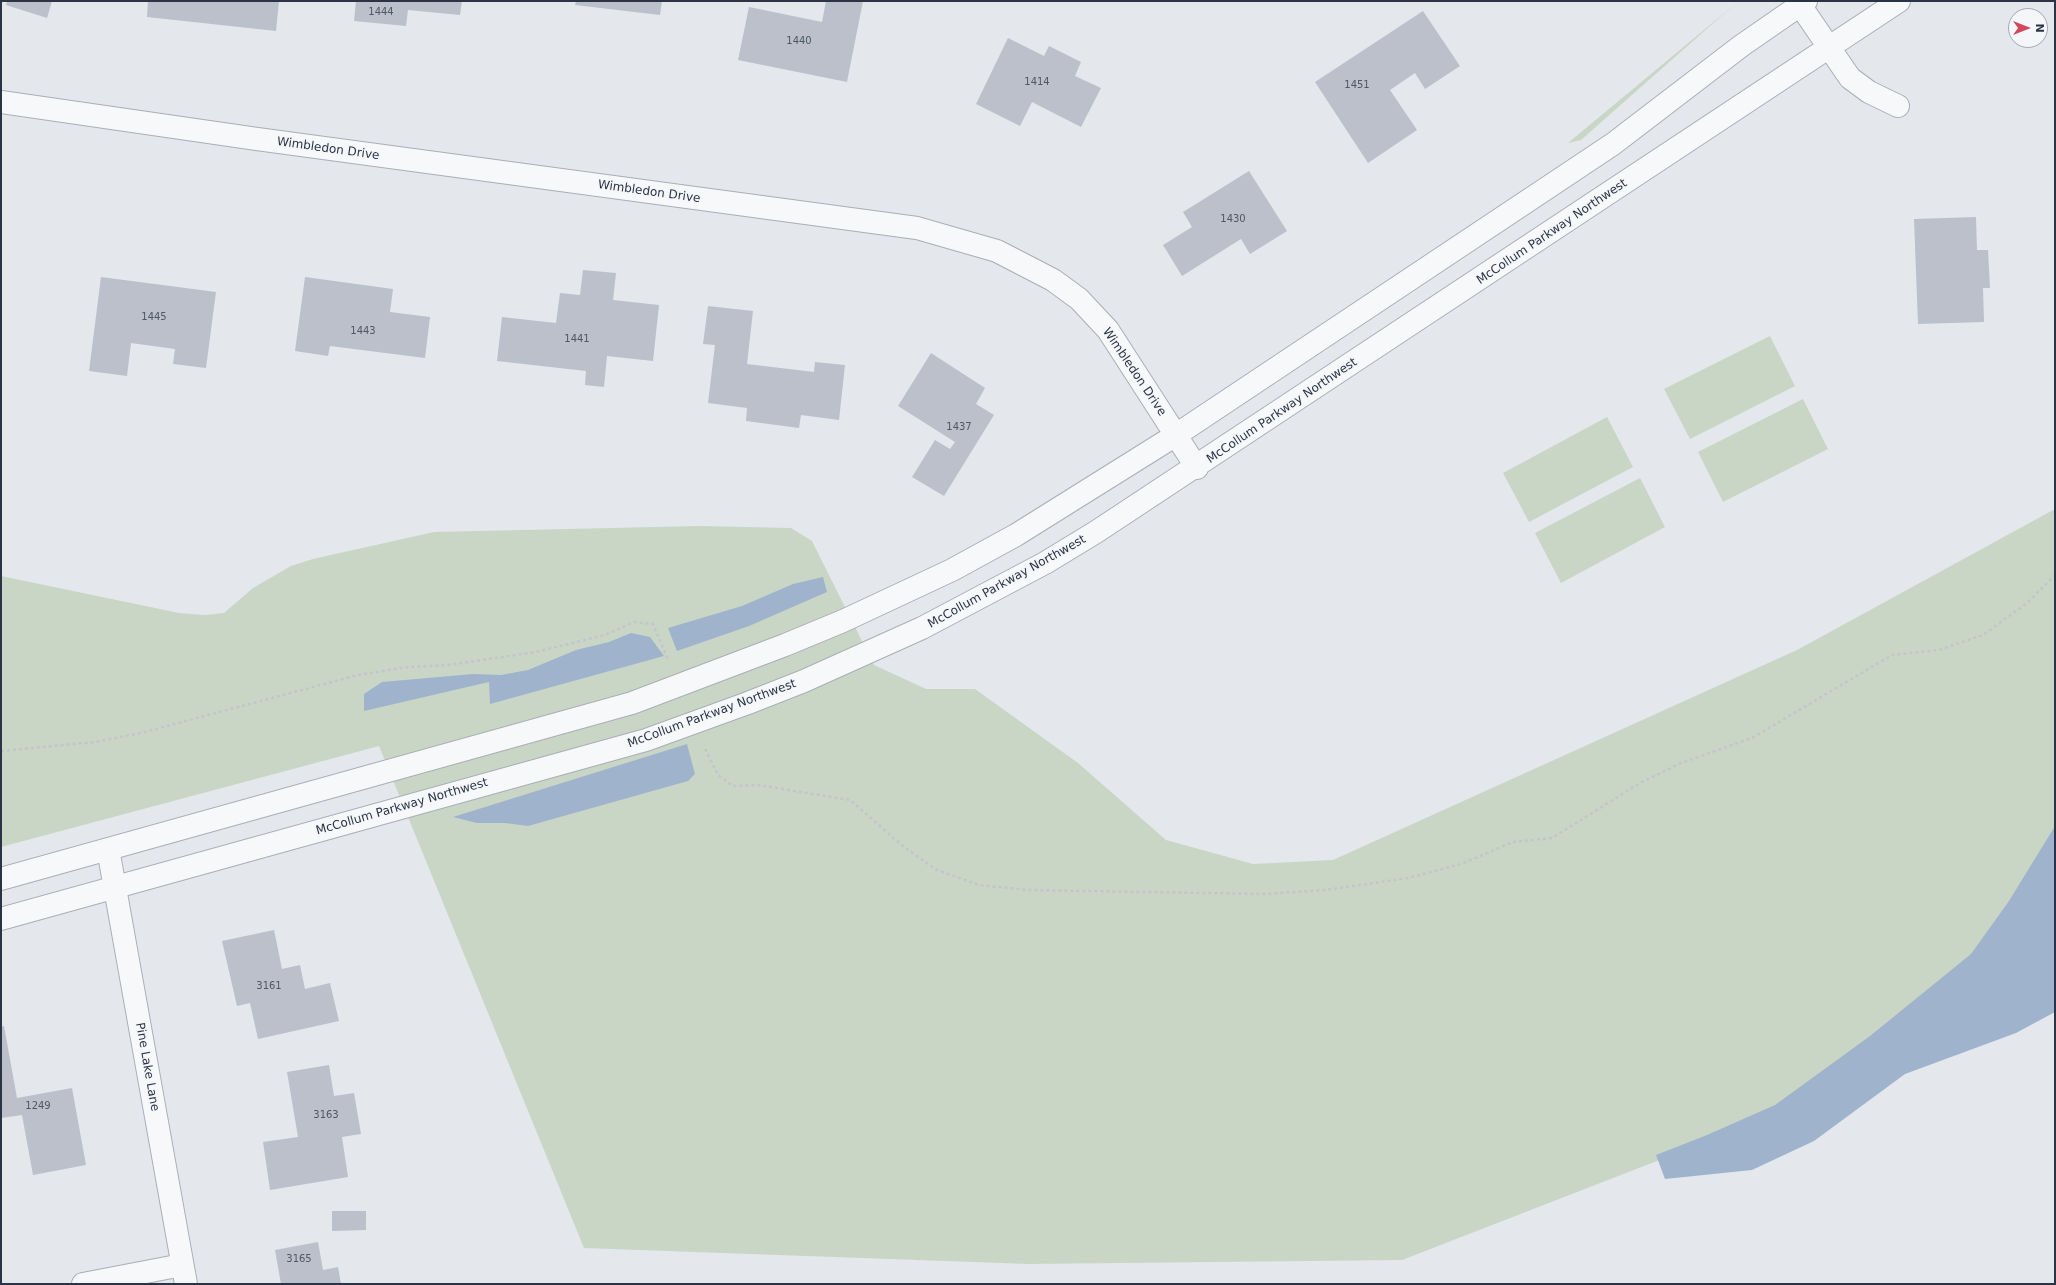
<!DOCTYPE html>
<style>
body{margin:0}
#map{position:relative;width:2056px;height:1285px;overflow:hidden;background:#e4e7ec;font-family:"DejaVu Sans",sans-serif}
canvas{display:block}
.frame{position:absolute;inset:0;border:2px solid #2b3445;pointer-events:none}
.north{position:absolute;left:2008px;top:8px;width:40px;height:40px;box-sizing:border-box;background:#f4f6f9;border:1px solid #a4a8b1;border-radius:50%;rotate:90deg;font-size:11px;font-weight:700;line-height:16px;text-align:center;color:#2b3445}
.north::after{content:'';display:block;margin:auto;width:14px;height:18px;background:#d1495b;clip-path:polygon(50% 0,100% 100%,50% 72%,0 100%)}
</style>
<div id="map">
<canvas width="2056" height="1285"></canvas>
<div class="frame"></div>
<div class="north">N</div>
</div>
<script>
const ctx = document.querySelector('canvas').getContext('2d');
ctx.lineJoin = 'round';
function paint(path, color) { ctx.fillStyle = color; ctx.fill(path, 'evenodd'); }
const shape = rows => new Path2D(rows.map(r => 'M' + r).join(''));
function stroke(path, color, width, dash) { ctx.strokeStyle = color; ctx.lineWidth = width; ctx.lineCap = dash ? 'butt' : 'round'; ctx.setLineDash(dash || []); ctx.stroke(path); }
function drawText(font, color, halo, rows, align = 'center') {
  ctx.font = font + ' "DejaVu Sans",sans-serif'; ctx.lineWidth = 3; ctx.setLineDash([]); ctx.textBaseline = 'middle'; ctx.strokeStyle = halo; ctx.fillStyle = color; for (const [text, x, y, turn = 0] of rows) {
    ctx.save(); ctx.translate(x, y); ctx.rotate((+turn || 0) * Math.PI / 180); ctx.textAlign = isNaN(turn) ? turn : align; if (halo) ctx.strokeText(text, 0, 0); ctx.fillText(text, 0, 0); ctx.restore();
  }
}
paint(shape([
 [1742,1,1727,11,1581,140,1568,143,1728,10],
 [1770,336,1795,386,1690,439,1664,389],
 [1803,399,1828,449,1723,502,1698,452],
 [1607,417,1633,467,1529,522,1503,473],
 [1640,478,1665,527,1561,583,1535,533],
 [2055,509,2055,843,1980,961,1765,1119,1402,1260,1029,1264,584,1248,379,746,1,847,1,576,179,613,205,615,224,613,253,588,291,566,313,559,434,532,699,526,791,528,812,541,874,665,926,689,975,689,1078,763,1166,840,1253,864,1333,860,1797,650]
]), '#c9d6c5');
paint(shape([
 [823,577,827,592,749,626,677,651,668,628,742,606,793,584],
 [631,633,650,637,664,656,490,704,489,682,364,711,364,694,382,682,473,674,501,675,528,670,576,650,609,642],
 [687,744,695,774,688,781,528,826,505,823,477,823,453,817],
 [2055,826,2055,1012,2016,1033,1905,1074,1814,1141,1752,1170,1665,1179,1656,1155,1707,1135,1775,1105,1870,1036,1971,954,2009,901]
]), '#9fb4cc');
paint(shape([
 [7,1,52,1,47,18,6,5],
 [148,1,279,1,276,31,147,17],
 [356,1,462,1,460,15,408,10,406,26,354,21],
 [576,1,662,1,660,15,575,5],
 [826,1,863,1,847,82,738,60,749,7,822,22],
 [1423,11,1460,66,1425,89,1415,73,1390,90,1417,130,1368,163,1315,82],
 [1008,38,1044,56,1049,46,1081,62,1075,76,1101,88,1081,127,1032,102,1020,126,976,104],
 [1249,171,1287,231,1250,254,1241,239,1182,276,1163,245,1192,227,1183,212],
 [1976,217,1977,250,1988,250,1990,288,1983,288,1984,322,1918,324,1914,219],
 [583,270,616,273,613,300,659,305,653,361,607,356,604,387,585,385,586,371,497,361,502,317,556,323,560,293,580,295],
 [101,277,216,292,206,368,173,364,175,349,131,343,127,376,89,371],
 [305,277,393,289,390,312,430,317,425,358,330,346,328,356,295,351],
 [708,306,753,311,747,364,814,372,815,362,845,365,839,420,801,415,799,428,746,421,747,408,708,403,715,345,703,344],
 [931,353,985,388,976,404,994,415,944,496,912,477,935,440,950,449,955,442,898,406],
 [274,930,282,969,300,965,305,989,330,983,339,1021,258,1039,250,1003,237,1006,222,941],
 [4,1026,17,1098,72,1088,86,1165,33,1175,22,1115,1,1118,1,1027],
 [329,1065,334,1096,354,1093,361,1134,342,1137,348,1177,270,1190,263,1142,298,1137,287,1072],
 [332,1211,366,1211,366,1230,332,1231],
 [318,1242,323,1270,338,1267,341,1284,281,1284,275,1250]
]), '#bbc0ca');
const minor = shape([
 [1800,5,1850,78,1869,92,1898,106],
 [1,102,257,139,917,228,997,251,1053,280,1079,299,1108,330,1197,468],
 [108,849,186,1284],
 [1,879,632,703,785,645,843,621,952,570,1016,535,1176,435,1613,144,1741,46,1806,1],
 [1,919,646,740,748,703,804,681,922,628,1045,563,1096,532,1899,1],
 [83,1284,182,1265]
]);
stroke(minor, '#a9aeb7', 24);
stroke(shape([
 [705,749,718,775,733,786,758,785,850,800,904,847,937,870,979,885,1028,890,1266,894,1325,890,1408,878,1461,864,1513,842,1552,838,1640,783,1681,763,1752,738,1892,655,1939,650,1983,635,2027,603,2055,575],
 [1,751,95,742,141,733,358,675,408,667,448,665,536,652,605,635,634,622,653,624,668,660]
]), '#c2c5cb', 2.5, [3, 3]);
stroke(minor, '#f7f8fa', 22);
drawText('10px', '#4f5766', null, [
 ["1444",381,12],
 ["1440",799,41],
 ["1414",1037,82],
 ["1451",1357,85],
 ["1430",1233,219],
 ["1445",154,317],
 ["1443",363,331],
 ["1441",577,339],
 ["1437",959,427],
 ["3161",269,986],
 ["1249",38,1106],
 ["3163",326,1115],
 ["3165",299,1259]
]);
drawText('12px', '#2b3445', '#f4f6f9', [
 ["Wimbledon Drive",328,149,8],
 ["Wimbledon Drive",649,192,8],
 ["McCollum Parkway Northwest",1552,232,-34],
 ["Wimbledon Drive",1134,372,56],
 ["McCollum Parkway Northwest",1282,411,-34],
 ["McCollum Parkway Northwest",1007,582,-29],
 ["McCollum Parkway Northwest",712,714,-20],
 ["McCollum Parkway Northwest",402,807,-16],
 ["Pine Lake Lane",147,1067,80]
]);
</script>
